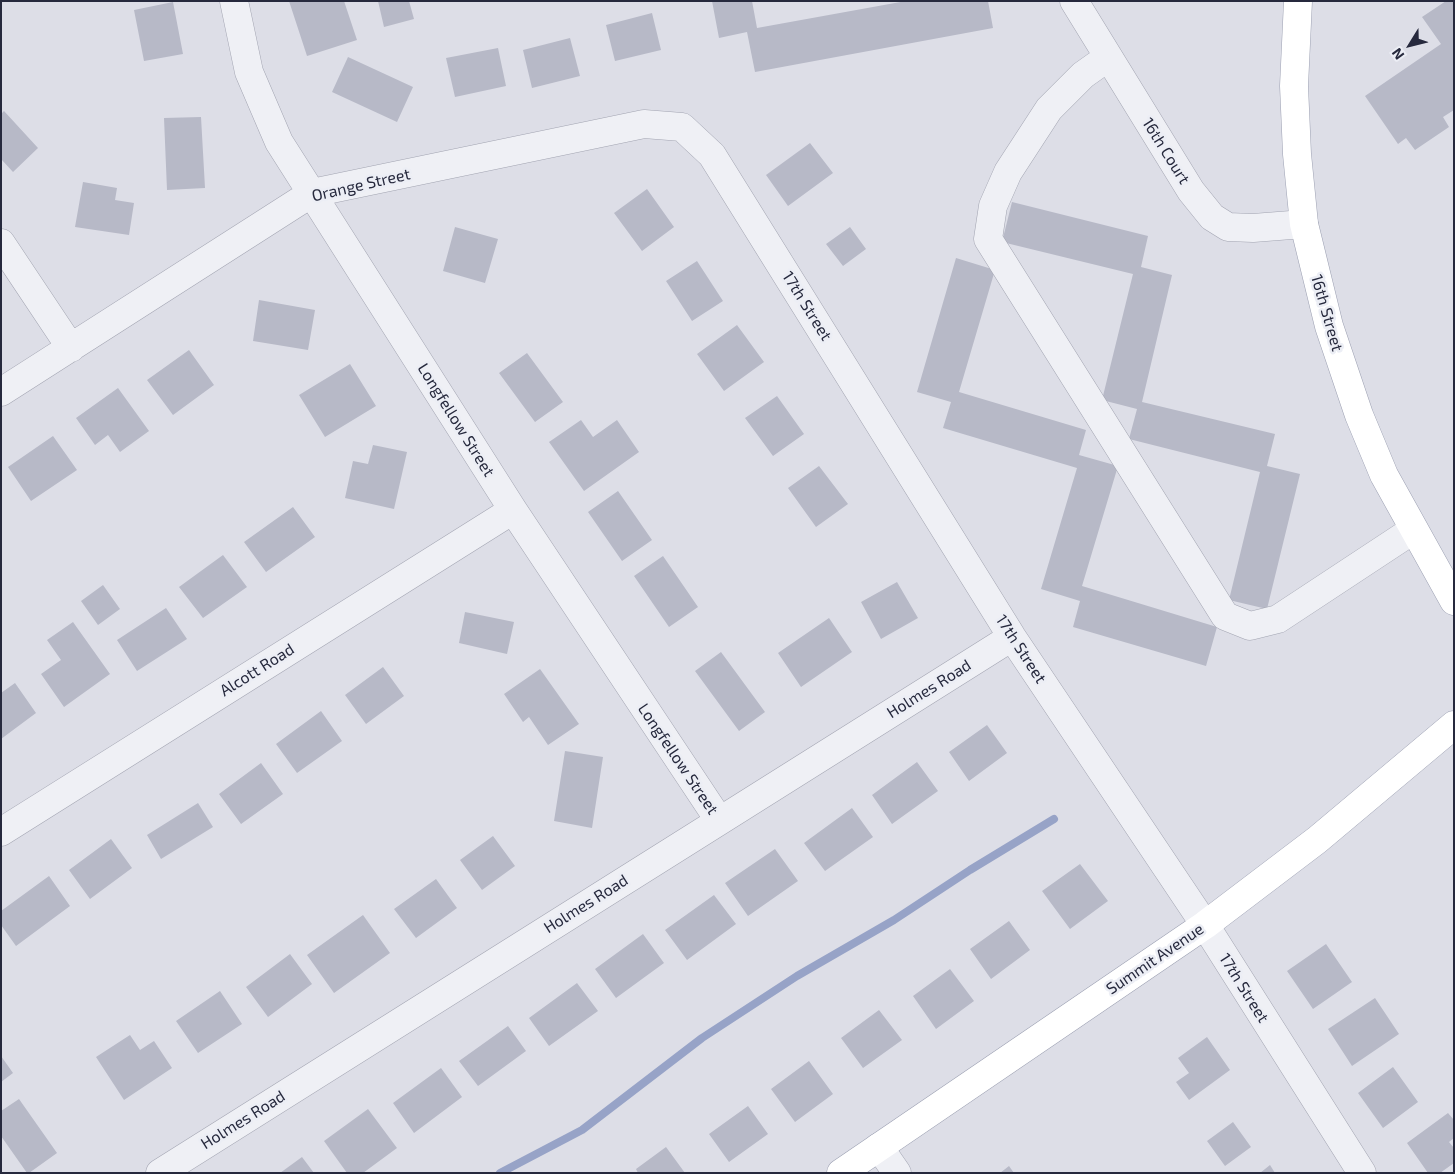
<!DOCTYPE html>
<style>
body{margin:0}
#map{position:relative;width:1455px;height:1174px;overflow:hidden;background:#dddee7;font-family:"Exo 2",sans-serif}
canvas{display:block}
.frame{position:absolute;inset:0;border:2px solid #26293d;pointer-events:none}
.north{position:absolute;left:1385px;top:20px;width:50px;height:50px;-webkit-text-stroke:4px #eceef5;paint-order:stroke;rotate:234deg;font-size:14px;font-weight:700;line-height:20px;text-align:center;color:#26293d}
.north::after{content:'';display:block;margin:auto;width:18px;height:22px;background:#26293d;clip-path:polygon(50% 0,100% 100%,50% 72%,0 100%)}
</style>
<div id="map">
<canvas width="1455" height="1174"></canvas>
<div class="frame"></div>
<div class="north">N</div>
</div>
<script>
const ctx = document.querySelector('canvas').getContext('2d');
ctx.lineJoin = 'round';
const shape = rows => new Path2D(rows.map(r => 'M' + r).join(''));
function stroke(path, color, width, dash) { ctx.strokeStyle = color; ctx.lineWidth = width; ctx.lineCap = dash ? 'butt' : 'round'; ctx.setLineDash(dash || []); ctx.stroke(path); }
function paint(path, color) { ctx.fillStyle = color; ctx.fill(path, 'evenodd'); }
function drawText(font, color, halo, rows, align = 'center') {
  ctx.font = font + ' "Exo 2",sans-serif'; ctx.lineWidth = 5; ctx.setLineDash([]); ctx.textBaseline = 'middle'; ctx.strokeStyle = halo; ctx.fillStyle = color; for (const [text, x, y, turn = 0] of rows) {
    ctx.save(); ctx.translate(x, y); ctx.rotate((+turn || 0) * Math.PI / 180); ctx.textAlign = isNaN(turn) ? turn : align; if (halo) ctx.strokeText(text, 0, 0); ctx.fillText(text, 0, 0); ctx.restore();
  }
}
stroke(shape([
 [500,1173,582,1130,702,1038,797,976,894,920,970,870,1054,819]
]), '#97a3c7', 8);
paint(shape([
 [289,1,344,1,357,40,307,56],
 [378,1,409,1,414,19,384,27],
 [712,1,752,1,757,28,906,1,988,1,993,28,755,72,747,32,719,38],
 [1446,1,1454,1,1454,110,1443,117,1449,127,1415,150,1406,138,1398,144,1365,96,1441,44,1422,17],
 [173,2,183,54,144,61,134,10],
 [652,13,661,50,615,61,606,25],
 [570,38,580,76,532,88,523,50],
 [498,48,506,86,455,97,446,58],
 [348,57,413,87,397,122,332,92],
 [4,111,38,148,13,172,1,159,1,114],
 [201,117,205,188,167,190,164,118],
 [810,143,833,173,788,206,766,175],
 [83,182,117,188,115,200,134,203,129,235,75,227],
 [647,189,674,227,642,251,614,213],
 [1012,202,1148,236,1141,267,1172,275,1142,402,1275,434,1267,466,1300,474,1267,609,1229,600,1260,472,1129,439,1137,409,1102,400,1133,274,1002,242],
 [455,227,498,239,485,283,443,271],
 [850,227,866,249,843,266,826,244],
 [956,258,995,270,959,392,1086,430,1079,455,1118,466,1082,586,1217,627,1206,666,1073,627,1080,601,1041,589,1077,468,943,428,951,402,917,392],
 [697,261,723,301,692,321,666,281],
 [259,300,315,310,308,350,253,341],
 [737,325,764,362,724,391,697,354],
 [189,350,214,385,173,415,147,380],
 [527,353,563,402,535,422,499,373],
 [350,364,376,406,325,437,299,395],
 [118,388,149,431,120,452,108,435,95,445,76,418],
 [777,396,804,434,773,456,745,418],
 [581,420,593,437,617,420,639,452,584,491,549,442],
 [53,436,77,470,31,501,8,467],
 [373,445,407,452,394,509,345,498,353,461,368,464],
 [819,466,848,504,816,527,788,488],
 [618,491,652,540,622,561,588,512],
 [293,507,315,537,266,572,244,542],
 [223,555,247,587,203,618,179,587],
 [663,556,698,607,669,627,634,576],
 [897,582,918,618,881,639,861,602],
 [103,585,120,609,98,625,81,601],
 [166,608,187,639,137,671,117,640],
 [465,612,514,622,507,654,459,643],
 [829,618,852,652,801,687,778,653],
 [73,622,110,674,64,707,41,674,61,660,47,640],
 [721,652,765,712,739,731,695,671],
 [383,667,404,696,366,724,345,695],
 [540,669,579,724,548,745,529,717,523,722,504,694],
 [15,683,36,713,1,739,1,693],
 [321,711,342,741,297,773,276,744],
 [987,725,1007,753,969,781,949,752],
 [565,751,603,757,592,828,554,821],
 [917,762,938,791,892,824,872,795],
 [261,763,283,794,241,824,219,794],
 [198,803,213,827,161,859,147,835],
 [852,808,873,837,825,871,804,843],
 [493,836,515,866,482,890,460,860],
 [111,839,132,868,90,899,69,870],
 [775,849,798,881,748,916,725,883],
 [1080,864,1108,901,1070,929,1042,891],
 [49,876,70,906,16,946,1,925,1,911],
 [436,879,457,908,416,938,394,909],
 [714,895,736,924,687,960,665,930],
 [363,915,390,953,334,993,307,955],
 [1009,921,1030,950,991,979,970,949],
 [643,934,664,963,616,998,595,969],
 [1326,944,1352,982,1313,1009,1287,971],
 [290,954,312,984,268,1017,246,987],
 [950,969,974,1001,936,1029,913,996],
 [577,983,598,1011,549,1046,529,1018],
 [220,991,242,1024,198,1053,176,1021],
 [1375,998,1399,1034,1352,1066,1328,1029],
 [879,1010,902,1040,863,1068,841,1038],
 [508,1026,526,1051,478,1086,459,1061],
 [130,1035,140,1050,154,1041,172,1068,124,1100,96,1057],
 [1207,1037,1230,1070,1189,1100,1176,1082,1189,1073,1178,1058],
 [1,1056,13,1073,1,1082],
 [809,1061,833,1094,795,1122,771,1089],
 [1393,1067,1418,1102,1383,1128,1358,1093],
 [441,1068,462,1097,414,1133,393,1103],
 [19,1099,57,1153,29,1173,27,1173,1,1136,1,1111],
 [748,1106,768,1134,729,1162,709,1134],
 [368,1109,397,1148,363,1173,347,1173,324,1141],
 [1448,1113,1454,1120,1454,1138,1449,1142,1454,1148,1454,1163,1440,1173,1428,1173,1407,1143],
 [1233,1122,1251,1147,1225,1166,1207,1141],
 [666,1147,685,1173,638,1173,636,1169],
 [302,1157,314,1173,280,1173],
 [1270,1165,1275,1173,1260,1173],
 [1009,1166,1014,1173,1000,1173]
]), '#b7b9c7');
const minor = shape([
 [234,1,249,72,279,142,513,510,719,820],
 [1074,1,1191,191,1212,217,1228,227,1253,228,1304,224],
 [1107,58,1083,75,1049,109,1008,172,993,206,988,239,1225,616,1250,626,1278,619,1413,530],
 [1,243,71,348],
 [1,392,312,193,644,124,682,127,712,155,1012,637,1205,925,1362,1173],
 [1,832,513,510],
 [879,1147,897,1173],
 [160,1173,1012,637]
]);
const major = shape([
 [1298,1,1294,86,1297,154,1304,224,1329,326,1359,415,1384,475,1454,601],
 [841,1173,1205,925,1317,840,1454,725]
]);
stroke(minor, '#a2a4b1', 29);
stroke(major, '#9ca0b2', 29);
stroke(minor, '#eff0f5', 28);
stroke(major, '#fff', 28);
drawText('16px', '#26293d', '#eceef5', [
 ["16th Court",1166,151,58],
 ["Orange Street",361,185,-13],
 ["17th Street",807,306,58],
 ["16th Street",1327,313,74],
 ["Longfellow Street",456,420,58],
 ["17th Street",1021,649,57],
 ["Alcott Road",257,670,-32],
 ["Holmes Road",929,689,-32],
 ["Longfellow Street",678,759,56],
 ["Holmes Road",586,904,-32],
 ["Summit Avenue",1155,959,-34],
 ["17th Street",1244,988,58],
 ["Holmes Road",243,1120,-32]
]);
</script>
